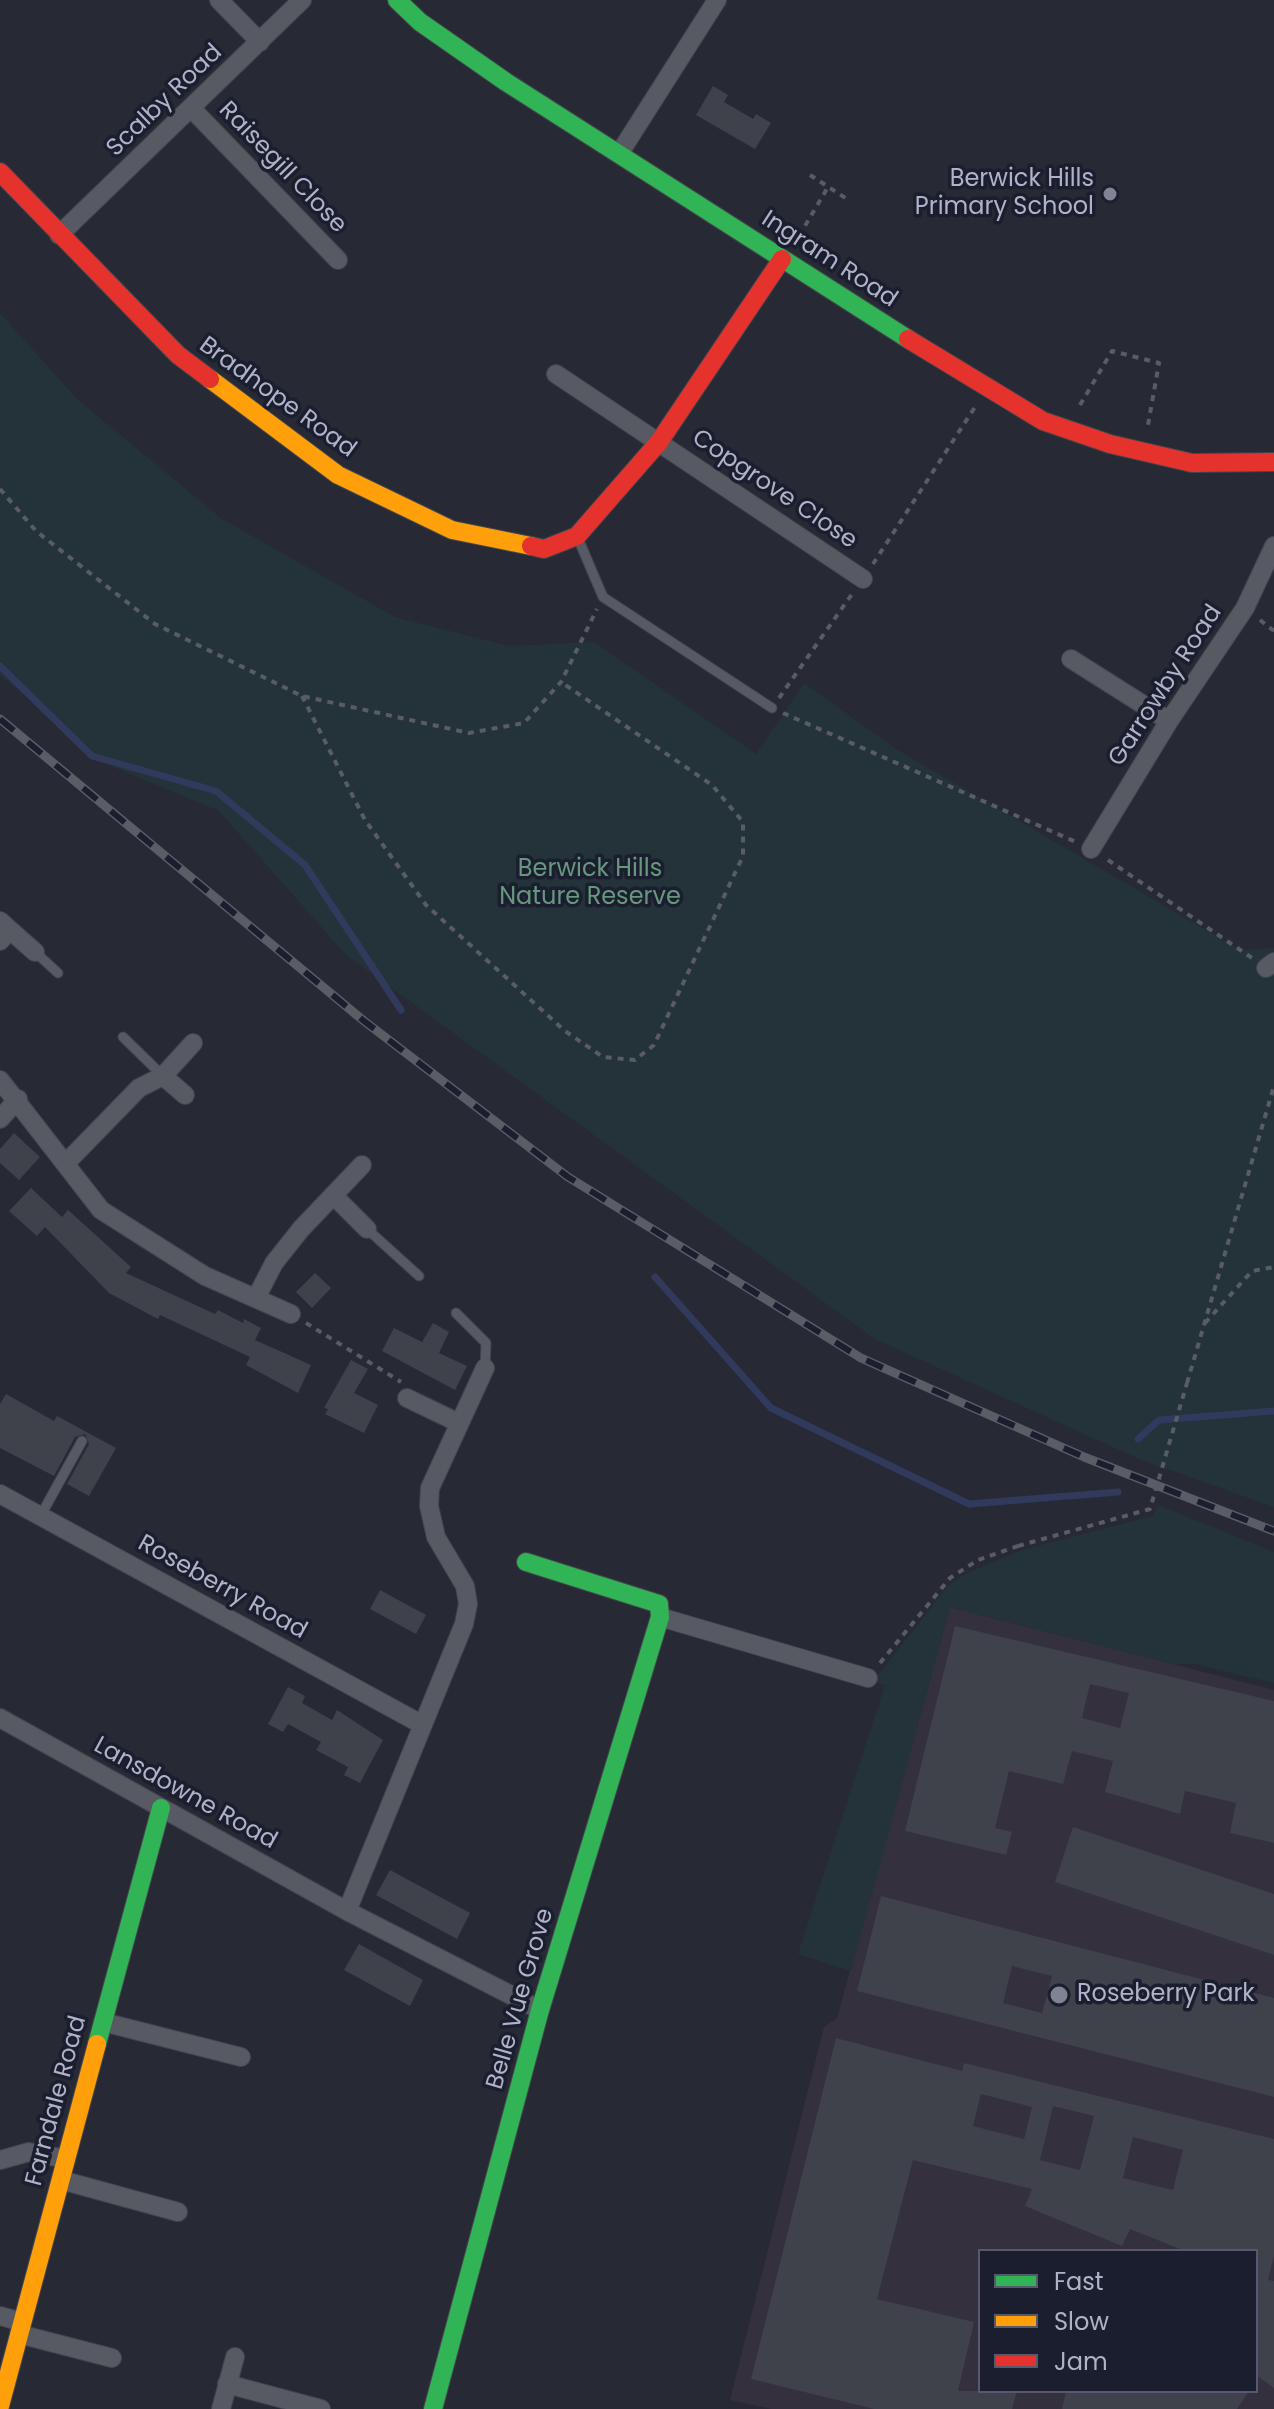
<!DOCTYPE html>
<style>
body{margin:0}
#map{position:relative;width:1274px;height:2409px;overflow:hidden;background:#272a34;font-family:Poppins,sans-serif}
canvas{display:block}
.legend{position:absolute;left:978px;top:2249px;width:280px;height:144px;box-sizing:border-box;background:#1a1e2f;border:2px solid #565a6c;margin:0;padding:10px 14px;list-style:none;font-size:24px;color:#b0b3c7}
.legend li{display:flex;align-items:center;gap:16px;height:40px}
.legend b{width:40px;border:2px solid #565a6c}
</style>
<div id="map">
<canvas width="1274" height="2409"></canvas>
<ul class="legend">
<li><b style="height:10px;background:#30b455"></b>Fast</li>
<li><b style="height:10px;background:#ff9f0a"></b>Slow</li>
<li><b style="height:10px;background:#e5322d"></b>Jam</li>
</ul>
</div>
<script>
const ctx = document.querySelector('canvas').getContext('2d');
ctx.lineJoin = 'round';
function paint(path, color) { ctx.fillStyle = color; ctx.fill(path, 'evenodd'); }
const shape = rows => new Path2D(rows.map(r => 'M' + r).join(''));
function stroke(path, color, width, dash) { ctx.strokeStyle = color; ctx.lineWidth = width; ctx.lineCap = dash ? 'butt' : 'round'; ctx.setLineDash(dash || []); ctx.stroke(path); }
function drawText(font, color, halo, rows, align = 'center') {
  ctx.font = font + ' Poppins,sans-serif'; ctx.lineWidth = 7; ctx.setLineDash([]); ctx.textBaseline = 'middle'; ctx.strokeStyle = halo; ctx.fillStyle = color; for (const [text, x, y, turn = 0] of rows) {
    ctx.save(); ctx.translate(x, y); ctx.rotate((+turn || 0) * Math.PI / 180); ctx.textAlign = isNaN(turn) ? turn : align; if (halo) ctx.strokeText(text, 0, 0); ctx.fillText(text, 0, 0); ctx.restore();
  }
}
paint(shape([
 [950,1607,1274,1690,1274,2409,772,2409,730,2400,824,2027,837,2018],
 [980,2251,1256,2251,1256,2391,980,2391]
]), '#34303e');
paint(shape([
 [0,313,77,399,222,519,395,617,509,646,594,642,756,754,804,683,896,749,1240,950,1274,948,1274,1507,1139,1459,875,1339,346,955,219,811,106,764,0,675],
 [1158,1505,1274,1552,1274,1683,1195,1664,1173,1664,950,1607,851,1971,798,1954,885,1685,873,1682,947,1587,965,1574,1022,1550,1153,1516]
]), '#24323a');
stroke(shape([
 [0,666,92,756,216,791,305,865,401,1010],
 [655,1277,771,1408,969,1504,1118,1492],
 [1138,1439,1159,1420,1274,1411]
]), '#31395c', 7);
paint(shape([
 [713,86,728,95,724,102,753,119,756,114,771,123,755,149,696,115],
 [14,1133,40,1157,19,1180,0,1163,0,1149],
 [31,1188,62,1217,68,1210,88,1228,131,1267,126,1273,215,1314,218,1310,243,1323,244,1319,261,1328,255,1340,311,1365,298,1393,246,1365,250,1357,160,1315,158,1319,109,1293,45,1227,37,1236,9,1211],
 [315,1273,331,1288,312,1308,296,1292],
 [433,1323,449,1332,439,1353,467,1366,455,1390,382,1351,394,1328,422,1342],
 [351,1360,368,1369,354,1393,378,1405,364,1433,325,1414,328,1409,324,1408],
 [6,1394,54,1421,57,1416,116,1448,89,1496,67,1484,89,1444,85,1434,75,1437,54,1476,0,1448,0,1404],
 [380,1590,426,1615,416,1634,370,1609],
 [955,1626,1274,1701,1274,1843,1230,1833,1236,1803,1185,1791,1180,1814,1105,1792,1113,1761,1072,1751,1063,1784,1009,1771,995,1828,1012,1832,1006,1855,905,1831],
 [1090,1684,1129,1693,1120,1728,1082,1718],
 [288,1687,305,1696,302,1703,332,1720,337,1710,383,1740,360,1783,344,1775,348,1767,316,1750,321,1742,288,1724,283,1732,268,1724],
 [1073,1827,1274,1894,1274,1955,1055,1882],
 [390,1870,470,1913,457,1939,376,1895],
 [881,1896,1274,1998,1274,2097,857,1991],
 [1012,1966,1052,1976,1042,2013,1003,2003],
 [359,1944,423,1980,410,2006,344,1970],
 [836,2038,962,2071,964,2063,1274,2139,1274,2256,1268,2280,1274,2281,1274,2388,1256,2375,1256,2251,1185,2251,1130,2229,1122,2246,1025,2206,1032,2189,913,2160,877,2299,974,2322,958,2391,1017,2391,1012,2409,874,2409,751,2379],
 [981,2094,1032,2107,1024,2139,973,2126],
 [1053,2106,1094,2116,1080,2170,1040,2160],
 [1133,2137,1183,2150,1173,2190,1123,2178],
 [1066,2391,1249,2391,1237,2409,1062,2409]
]), '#3f414b');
const lane = shape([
 [577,536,603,597,772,708],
 [35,952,58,973],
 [123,1037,163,1076],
 [367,1229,419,1276],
 [456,1313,486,1343,485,1368],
 [41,1515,82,1441]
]);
const street = shape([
 [219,0,260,42],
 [192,109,338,260],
 [619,154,717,0],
 [59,235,302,0],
 [556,374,863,579],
 [1071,659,1169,721],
 [1091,849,1169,721,1245,608,1274,546],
 [0,921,10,930,0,941],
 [10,930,35,952],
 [1266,968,1274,962],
 [163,1076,185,1095],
 [0,1080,101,1210,205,1276,291,1314],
 [0,1119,18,1099],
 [66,1163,139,1088,163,1076,193,1043],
 [333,1195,367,1229],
 [256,1298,274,1263,301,1229,362,1165],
 [407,1398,459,1423],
 [0,1494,421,1724],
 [660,1617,868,1678],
 [0,1718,347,1911,540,2010],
 [347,1911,464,1624,468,1604,465,1586,436,1537,429,1506,430,1488,485,1368],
 [103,2022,241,2057],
 [0,2160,29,2152,66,2159],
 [61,2180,178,2212],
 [0,2316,22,2322],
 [19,2334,112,2358],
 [227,2384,321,2409],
 [221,2409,235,2357]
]);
const fast = shape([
 [397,0,420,22,506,82,908,339],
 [97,2044,161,1808],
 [433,2409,540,2010,660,1617,659,1604,526,1562]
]);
const slow = shape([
 [210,379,338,475,452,530,531,546],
 [0,2406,97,2044]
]);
const jam = shape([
 [0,172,178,355,210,379],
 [908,339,1043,421,1110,444,1192,463,1274,462],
 [531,546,544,549,577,536,659,442,782,259]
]);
stroke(lane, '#43454d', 11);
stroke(street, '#43454d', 20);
stroke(fast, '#43454d', 20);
stroke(slow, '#43454d', 20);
stroke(jam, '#43454d', 20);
stroke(shape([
 [810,175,847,199],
 [799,236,828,187],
 [1080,405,1112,351,1159,363,1148,425],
 [0,489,36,531,155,624,302,696,469,733,524,723,561,682,597,609],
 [873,564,975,407],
 [1260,620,1274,631],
 [302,696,365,820,426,905,565,1031,603,1057,635,1060,654,1045,743,856,743,822,712,785,561,682],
 [779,698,852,594],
 [783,713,1076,842],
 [1108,860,1252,958],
 [306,1323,401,1382],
 [1205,1323,1252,1271,1274,1267],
 [1187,1383,1274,1086],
 [880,1663,950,1578,978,1560,1018,1546]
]), '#595c66', 4, [6, 6]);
stroke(lane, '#575963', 9);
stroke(street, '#575963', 18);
stroke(fast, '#30b455', 18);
stroke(slow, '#ff9f0a', 18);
stroke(jam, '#e5322d', 18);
const rail = shape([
 [0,719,364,1021,568,1177,861,1358,1084,1457,1274,1531]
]);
stroke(rail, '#5a5d66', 9);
stroke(rail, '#1a1e2f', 6, [18]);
stroke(shape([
 [1018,1546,1150,1509,1187,1383]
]), '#595c66', 4, [6, 6]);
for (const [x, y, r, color] of [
 [1110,194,8,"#808394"],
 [1059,1995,10,"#808394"]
]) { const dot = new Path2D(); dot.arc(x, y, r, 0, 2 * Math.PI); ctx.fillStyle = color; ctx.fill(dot); stroke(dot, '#1a1e2f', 3); }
drawText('24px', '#b0b3c7', '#1a1e2f', [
 ["Scalby Road",165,101,-44],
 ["Raisegill Close",282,168,46],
 ["Ingram Road",829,260,33],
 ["Bradhope Road",277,398,36],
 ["Copgrove Close",774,490,34],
 ["Garrowby Road",1166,686,-57],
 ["Roseberry Road",222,1588,29],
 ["Lansdowne Road",185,1794,29],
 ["Belle Vue Grove",521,1999,-74],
 ["Farndale Road",57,2101,-75]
]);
drawText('24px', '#b0b3c7', '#1a1e2f', [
 ["Berwick Hills",1094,180],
 ["Primary School",1094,208],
 ["Roseberry Park",1077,1995,"left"]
], 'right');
drawText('24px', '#66987d', '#1a1e2f', [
 ["Berwick Hills",590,870],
 ["Nature Reserve",590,898]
]);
</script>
